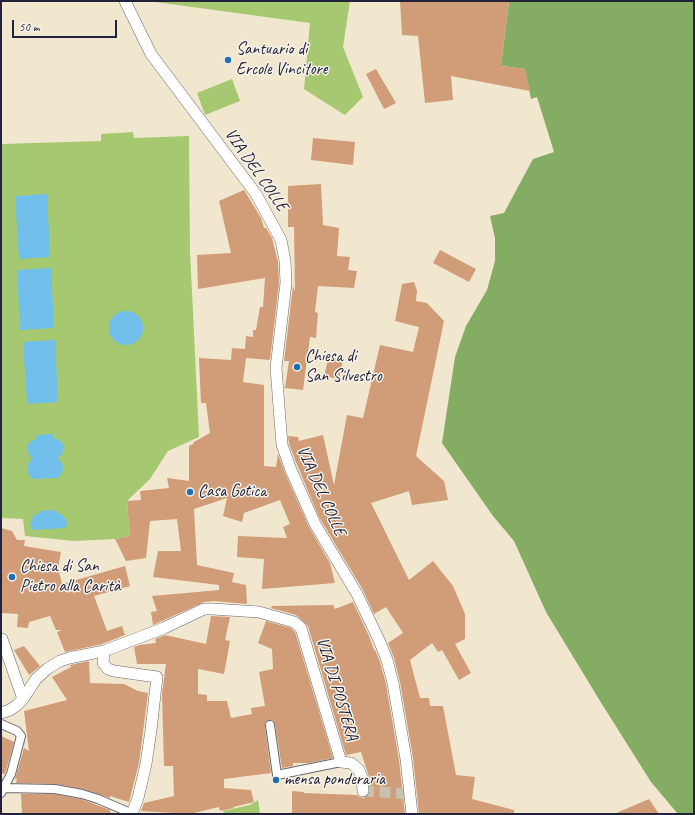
<!DOCTYPE html>
<meta charset="utf-8">
<style>
body{margin:0}
#map{position:relative;width:695px;height:815px;overflow:hidden;background:#f1e7cf;font-family:Caveat,sans-serif}
canvas{display:block}
.frame{position:absolute;inset:0;border:2px solid #22223b;pointer-events:none}
.scale{position:absolute;left:12px;top:20px;width:105px;height:18px;box-sizing:border-box;border:2px solid #22223b;border-top:0;padding-left:5px;font-size:12px;line-height:14px;white-space:nowrap;color:#22223b;-webkit-text-stroke:3px #f7f3e8;paint-order:stroke}
</style>
<div id="map">
<canvas width="695" height="815"></canvas>
<div class="frame"></div>
<div class="scale">50 m</div>
</div>
<script>
const ctx = document.querySelector('canvas').getContext('2d');
ctx.lineJoin = 'round';
function paint(path, color) { ctx.fillStyle = color; ctx.fill(path, 'evenodd'); }
const shape = rows => new Path2D(rows.map(r => 'M' + r).join(''));
function stroke(path, color, width, dash) { ctx.strokeStyle = color; ctx.lineWidth = width; ctx.lineCap = dash ? 'butt' : 'round'; ctx.setLineDash(dash || []); ctx.stroke(path); }
function drawText(font, color, halo, rows, align = 'center') {
  ctx.font = font + ' Caveat,sans-serif'; ctx.lineWidth = 3; ctx.setLineDash([]); ctx.textBaseline = 'middle'; ctx.strokeStyle = halo; ctx.fillStyle = color; for (const [text, x, y, turn = 0] of rows) {
    ctx.save(); ctx.translate(x, y); ctx.rotate((+turn || 0) * Math.PI / 180); ctx.textAlign = isNaN(turn) ? turn : align; if (halo) ctx.strokeText(text, 0, 0); ctx.fillText(text, 0, 0); ctx.restore();
  }
}
paint(shape([
 [148,1,350,1,343,47,363,97,345,115,304,89,310,23],
 [232,79,240,101,205,115,197,93],
 [133,132,134,138,189,136,190,251,199,437,168,451,150,479,127,501,130,536,115,539,74,541,25,536,23,519,1,518,1,144,101,141,101,134],
 [258,800,260,814,224,814,223,811,250,805]
]), '#a6c870');
paint(shape([
 [509,1,694,1,694,814,678,814,651,782,600,701,546,612,514,541,493,516,442,443,455,357,466,326,487,290,495,261,495,238,490,216,504,213,533,159,554,152,537,97,531,99,525,69,501,66]
]), '#84ac62');
paint(shape([
 [47,194,50,257,19,259,15,196],
 [51,268,54,328,20,330,17,270],
 '109 328a17 17 0 1 1 34 0a17 17 0 1 1-34 0Z',
 [55,340,58,402,27,404,23,342],
 [53,434,54,439,58,439,64,445,62,454,58,458,63,465,62,474,57,478,32,479,27,472,28,464,32,459,28,452,27,448,28,444,32,440,36,440,37,435],
 [56,510,57,513,61,514,66,519,67,524,65,528,32,530,30,523,35,514,39,514,40,511]
]), '#70c0eb');
paint(shape([
 [400,1,509,1,501,66,525,69,530,91,451,76,453,100,425,103,418,36,402,35],
 [376,69,396,103,384,109,366,74],
 [313,138,355,142,353,165,311,160],
 [321,184,323,225,339,228,337,256,350,257,348,270,357,271,354,288,318,286,315,312,318,313,316,338,310,337,303,390,285,388,289,361,284,361,293,286,295,291,294,227,288,227,288,186],
 [244,190,261,218,264,228,266,228,272,238,278,262,279,283,270,360,246,358,243,382,264,385,264,466,276,467,278,454,285,473,309,527,330,563,335,583,262,589,264,559,237,557,238,536,287,538,283,527,290,524,280,500,244,513,242,522,223,516,227,498,194,509,197,565,234,573,232,582,246,585,247,604,214,601,204,602,153,625,151,612,157,611,152,596,219,590,219,585,153,577,158,551,181,551,177,519,150,521,146,558,126,561,115,539,130,536,127,501,141,500,140,491,169,488,167,478,189,481,189,446,193,444,194,442,210,433,206,403,201,403,199,358,231,360,232,348,245,349,246,336,253,337,253,330,256,330,260,307,263,307,265,278,198,289,197,255,231,253,219,201],
 [440,250,476,269,469,282,433,263],
 [414,282,417,291,416,301,427,303,444,321,416,456,444,481,448,500,412,505,409,491,371,503,409,580,433,561,453,586,465,614,465,639,455,644,471,673,459,680,442,650,438,652,432,643,410,660,420,698,429,698,430,706,443,706,456,775,475,777,472,799,514,810,514,814,419,814,413,758,400,682,394,658,388,643,403,633,386,607,374,614,363,590,319,517,298,467,289,444,288,436,298,437,299,441,323,435,334,485,347,415,363,418,380,345,413,352,419,327,395,321,402,284],
 [329,356,343,359,339,379,324,376],
 [1,528,12,531,17,540,25,540,24,546,61,552,58,568,62,584,125,566,130,586,94,596,107,631,122,626,125,635,102,644,65,652,57,632,62,630,56,630,50,616,29,622,28,628,17,627,18,614,1,613],
 [353,602,369,636,374,650,375,650,380,662,386,684,399,760,405,814,292,814,292,791,304,792,304,793,357,795,360,797,364,798,369,794,369,777,361,752,346,755,308,626,296,615,271,608,272,606,333,605,335,609],
 [211,616,230,617,225,640,230,641,224,674,198,669,198,694,207,695,207,701,227,701,231,718,252,714,251,708,265,706,259,672,273,669,272,649,258,643,266,621,291,628,295,632,333,758,309,763,293,763,293,766,282,768,275,724,272,720,269,720,265,723,265,726,271,773,224,779,224,788,251,790,254,802,233,807,234,808,220,811,219,807,190,814,141,811,144,803,174,796,173,766,164,766,162,694,166,664,137,664,134,647,140,645,156,643,155,639,165,635,206,644],
 [24,646,40,666,29,675,14,650],
 [89,661,90,683,124,684,138,691,148,693,139,763,129,802,110,796,110,798,83,789,56,784,16,783,17,779,15,779,24,748,29,751,24,711,67,700,52,677,71,667,70,665],
 [1,736,14,742,5,774,1,773],
 [21,794,54,794,81,799,110,810,111,814,22,814],
 [649,799,659,814,614,814]
]), '#d19c78');
stroke(shape([
 [363,791,409,794]
]), '#c8c0b1', 11, [11, 5.5]);
const pedestrian = shape([
 [1,724,17,731,21,736,11,774,1,793],
 [270,725,277,775,341,762],
 [4,788,55,789,82,794,98,799,133,814]
]);
const minor = shape([
 [125,1,151,54,256,194,281,240,285,261,286,283,276,368,282,445,291,470,315,524,357,594,379,640,387,660,393,683,406,759,412,814],
 [2,639,23,699],
 [104,651,103,663,108,669,114,671,157,677,151,730,146,764,138,798,132,814],
 [1,713,10,710,17,705,23,699,36,679,47,669,60,661,69,658,104,651,164,628,204,609,213,609,259,612,294,622,301,628,341,762,351,763,359,770,362,778,363,791]
]);
stroke(pedestrian, '#6a676f', 10);
stroke(minor, '#6a676f', 12);
stroke(pedestrian, '#fff', 8);
stroke(minor, '#fff', 11);
for (const [x, y, r, color] of [
 [228,60,4,"#1f6fb2"],
 [297,367,4,"#1f6fb2"],
 [190,492,4,"#1f6fb2"],
 [12,577,4,"#1f6fb2"],
 [276,780,4,"#1f6fb2"]
]) { const dot = new Path2D(); dot.arc(x, y, r, 0, 2 * Math.PI); ctx.fillStyle = color; ctx.fill(dot); stroke(dot, '#f7f3e8', 1.5); }
drawText('17px', '#22223b', '#f7f3e8', [
 ["Santuario di",236,50],
 ["Ercole Vincitore",236,70],
 ["Chiesa di",305,357],
 ["San Silvestro",305,377],
 ["Casa Gotica",198,492],
 ["Chiesa di San",20,567],
 ["Pietro alla Carità",20,587],
 ["mensa ponderaria",284,780]
], 'left');
drawText('17px', '#22223b', '#f7f3e8', [
 ["VIA DEL COLLE",256,170,55],
 ["VIA DEL COLLE",321,491,66],
 ["VIA DI POSTERA",337,689,73]
]);
</script>
